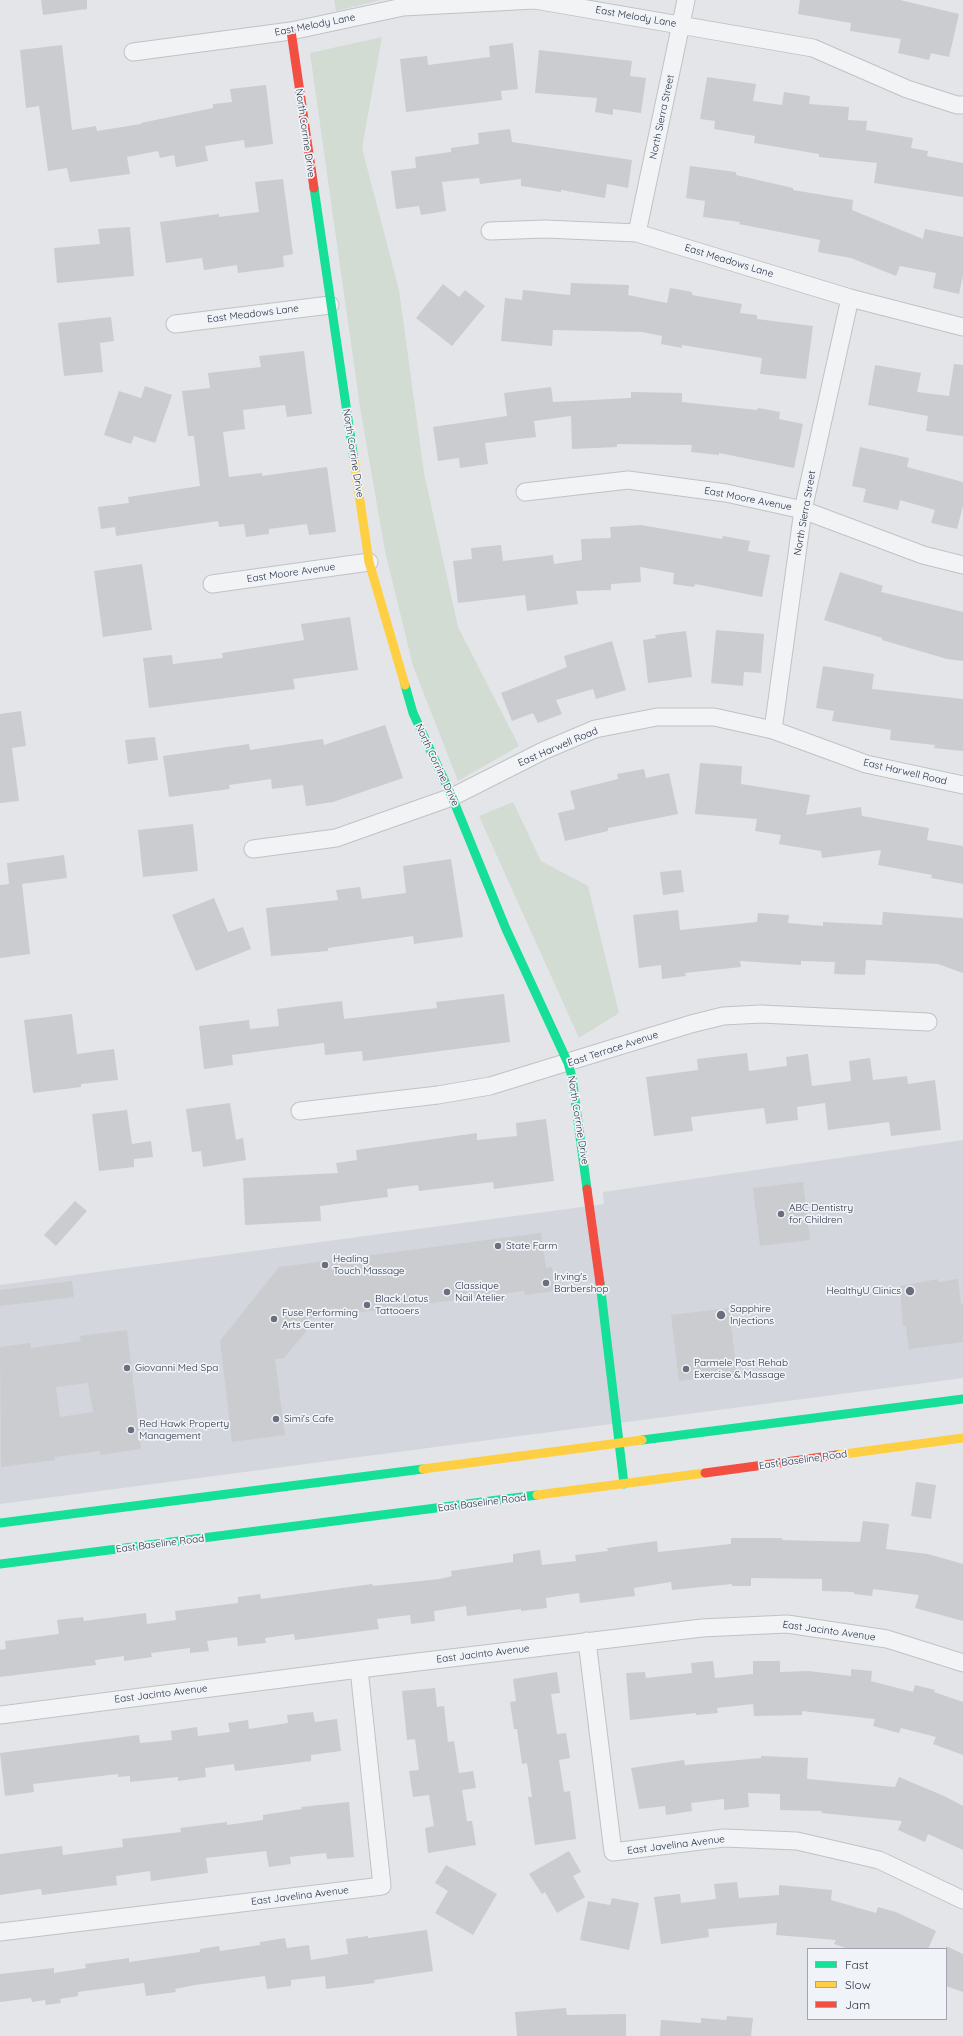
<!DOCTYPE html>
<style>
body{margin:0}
#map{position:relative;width:963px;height:2036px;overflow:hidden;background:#e3e5e8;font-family:Quicksand,sans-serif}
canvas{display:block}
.legend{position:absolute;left:807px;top:1948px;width:140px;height:72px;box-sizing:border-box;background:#f0f3f7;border:1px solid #a0a5af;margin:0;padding:5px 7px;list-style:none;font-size:12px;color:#283042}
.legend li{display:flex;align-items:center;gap:8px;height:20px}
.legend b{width:20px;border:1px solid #a0a5af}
</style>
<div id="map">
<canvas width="963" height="2036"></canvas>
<ul class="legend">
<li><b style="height:5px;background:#16e098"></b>Fast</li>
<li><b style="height:5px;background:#ffcf43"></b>Slow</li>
<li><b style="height:5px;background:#f24e42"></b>Jam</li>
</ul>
</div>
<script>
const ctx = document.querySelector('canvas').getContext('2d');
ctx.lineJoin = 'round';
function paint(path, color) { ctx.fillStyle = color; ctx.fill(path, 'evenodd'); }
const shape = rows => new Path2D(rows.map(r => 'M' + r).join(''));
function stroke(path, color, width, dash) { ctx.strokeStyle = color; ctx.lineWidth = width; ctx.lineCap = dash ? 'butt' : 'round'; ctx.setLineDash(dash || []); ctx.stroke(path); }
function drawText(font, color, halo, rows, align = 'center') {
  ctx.font = font + ' Quicksand,sans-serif'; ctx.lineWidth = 3.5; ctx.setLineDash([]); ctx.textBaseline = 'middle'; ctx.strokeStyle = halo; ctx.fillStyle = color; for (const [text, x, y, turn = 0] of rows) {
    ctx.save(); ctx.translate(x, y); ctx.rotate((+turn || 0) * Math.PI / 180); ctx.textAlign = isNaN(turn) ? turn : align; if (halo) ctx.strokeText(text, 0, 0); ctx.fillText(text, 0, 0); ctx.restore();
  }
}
paint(shape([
 [963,1140,963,1378,0,1504,0,1285,604,1204,603,1192]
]), '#d3d6dd');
paint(shape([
 [334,0,381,0,336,11],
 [382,37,362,148,399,290,424,473,458,627,519,746,458,781,413,666,385,551,360,407,310,53],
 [513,802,541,861,588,886,619,1013,579,1038,479,816]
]), '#d2dcd3');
paint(shape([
 [41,0,87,0,87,9,43,15],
 [800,0,900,0,959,14,949,57,931,53,929,60,898,53,901,39,850,31,851,23,798,14],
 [513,43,518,89,501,91,502,100,406,112,400,59,427,56,428,65,466,60,490,57,489,46],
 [62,45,72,130,96,126,97,131,141,124,141,123,213,108,213,104,232,102,230,89,266,85,273,144,245,148,244,140,205,146,208,161,176,167,174,155,160,158,158,151,127,157,130,174,70,182,67,168,48,171,39,106,26,108,20,50],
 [539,50,632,61,630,76,646,78,641,113,613,109,613,115,595,112,597,98,535,93],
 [707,77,756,84,753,101,782,105,784,92,810,96,809,104,849,107,848,120,867,121,866,130,913,138,911,148,928,151,927,156,963,163,963,197,874,183,877,163,819,157,819,154,754,143,755,136,714,129,715,121,700,119],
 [510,129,512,142,632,160,628,188,607,184,605,198,561,190,561,192,521,186,521,179,480,184,479,178,442,182,446,211,421,215,419,206,396,209,391,171,416,168,415,157,451,152,451,148,479,144,478,133],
 [690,166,736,172,736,175,793,188,793,190,853,200,852,210,923,239,925,229,963,237,963,276,959,294,933,288,936,273,900,266,896,276,851,258,818,252,820,240,739,224,740,222,703,217,705,201,686,198],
 [283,179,293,254,283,256,284,267,238,273,237,265,204,270,202,258,166,263,160,222,219,214,219,217,259,212,255,182],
 [130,227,134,276,57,283,54,248,100,244,98,229],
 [571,283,629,285,628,295,667,303,670,288,692,292,692,295,742,304,740,313,757,315,757,319,813,326,806,379,760,374,762,358,682,345,682,348,661,344,662,336,642,332,553,330,552,346,501,341,505,298,522,300,523,290,570,295],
 [443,284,459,297,465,290,485,306,452,346,416,318],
 [111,317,114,341,100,343,103,372,64,376,58,323],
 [304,351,312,414,287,417,285,405,243,410,245,429,223,432,229,477,262,473,262,476,327,467,336,532,309,535,307,524,269,529,269,534,246,537,244,524,219,527,218,521,116,536,115,527,101,529,98,507,129,503,128,497,200,486,194,436,188,436,182,391,210,388,208,373,261,367,259,356],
 [954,364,963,365,963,436,926,431,928,416,868,405,875,365,921,373,917,392,949,396],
 [145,386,172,395,155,443,134,436,131,444,104,435,119,391,141,398],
 [551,387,553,402,631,398,631,392,682,393,682,402,757,410,758,408,780,412,779,419,803,424,794,468,719,453,719,455,691,452,692,445,617,444,617,447,572,449,571,416,534,421,536,437,485,443,488,464,460,468,459,458,438,461,433,427,507,416,504,393],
 [860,447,909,458,907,467,963,482,963,506,957,529,931,523,935,510,900,500,898,510,863,502,866,489,852,486],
 [641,525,722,539,723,536,750,541,748,551,770,555,762,597,695,584,694,587,673,584,674,573,640,567,641,582,611,584,611,590,576,591,578,604,527,611,525,595,458,603,453,561,472,559,471,548,501,545,503,561,553,555,554,564,582,560,581,539,611,538,610,527],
 [142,564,152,630,103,637,94,571],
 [840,572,883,586,881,592,963,612,963,661,947,659,882,640,882,638,824,620],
 [350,617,358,670,293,679,295,689,149,708,143,658,172,655,173,664,223,658,222,653,304,640,301,624],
 [716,630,764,634,761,673,744,672,743,686,711,683],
 [686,631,692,677,648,683,643,640,656,638,655,635],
 [612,641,626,690,596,699,593,689,556,700,562,714,538,723,533,713,512,721,501,693,567,667,564,656],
 [823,666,874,674,872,689,963,699,963,751,934,748,935,745,890,740,891,730,832,721,834,711,816,708],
 [21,711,26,746,12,748,19,801,0,803,0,714],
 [385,725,403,778,333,802,306,806,303,785,272,789,271,779,229,785,230,789,169,797,163,756,249,744,250,750,323,739,324,745],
 [155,737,158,760,128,764,125,740],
 [700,763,742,766,741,784,810,795,806,815,861,807,862,816,929,828,927,840,963,846,963,884,931,878,932,875,878,865,881,850,822,858,821,851,779,844,781,835,755,831,757,819,695,814],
 [644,769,646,778,669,773,678,814,608,828,608,831,565,841,558,813,575,809,570,791,618,779,617,774],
 [193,824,198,871,143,877,138,830],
 [64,855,67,878,22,884,30,954,0,958,0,885,9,884,7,863],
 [451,859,463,937,414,944,413,936,328,948,328,951,271,956,266,908,338,900,336,890,360,887,362,899,406,893,403,866],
 [681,870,684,892,663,895,660,872],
 [214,898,228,932,243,927,251,949,196,971,172,915],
 [678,910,680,930,757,922,758,913,789,915,788,923,823,926,823,922,882,925,883,912,963,918,963,973,938,964,866,960,865,975,834,974,835,962,801,961,801,965,740,961,741,967,685,973,686,976,662,979,661,965,639,968,633,915],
 [504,994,510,1042,363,1061,362,1051,325,1055,324,1043,232,1055,233,1065,204,1069,199,1026,249,1020,250,1029,279,1026,277,1009,342,1001,344,1019,437,1008,436,1002],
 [72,1014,77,1054,114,1049,118,1080,81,1084,81,1087,33,1093,24,1020],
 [747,1053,749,1071,787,1066,786,1057,808,1054,812,1086,851,1081,849,1061,870,1058,873,1080,907,1076,908,1084,935,1080,941,1130,891,1136,889,1122,828,1130,825,1103,797,1107,798,1120,766,1124,764,1108,691,1117,693,1131,654,1136,646,1077,698,1070,697,1059],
 [230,1103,236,1140,243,1138,246,1160,203,1167,201,1151,192,1152,186,1109],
 [127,1110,132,1144,151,1141,153,1157,134,1159,134,1167,99,1171,92,1114],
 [546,1119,554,1181,494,1189,493,1182,419,1191,418,1185,387,1189,388,1197,320,1206,321,1221,245,1225,243,1178,338,1173,336,1163,357,1160,356,1150,477,1133,477,1140,517,1136,516,1123],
 [803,1182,810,1240,760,1246,753,1188],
 [75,1201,87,1211,56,1246,44,1235],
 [541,1233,546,1268,552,1267,555,1291,525,1295,524,1291,308,1319,309,1328,284,1358,275,1359,285,1435,232,1442,220,1341,279,1267],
 [938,1279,938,1282,958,1279,961,1304,963,1304,963,1342,909,1349,906,1326,903,1326,900,1286],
 [72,1281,74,1297,0,1306,0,1290],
 [729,1308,737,1374,679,1381,671,1315],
 [127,1330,141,1449,100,1455,100,1451,55,1457,55,1460,1,1467,0,1347,30,1343,31,1348,81,1341,80,1336],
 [88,1383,93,1412,60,1417,56,1387],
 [916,1482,936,1485,931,1519,911,1516],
 [863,1521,889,1524,886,1549,928,1554,963,1564,963,1621,915,1608,919,1595,873,1589,872,1596,854,1594,854,1592,822,1591,822,1579,751,1578,751,1586,732,1586,732,1584,672,1590,671,1582,634,1588,635,1596,580,1603,579,1593,546,1598,547,1608,521,1611,521,1609,467,1616,466,1606,434,1611,435,1621,411,1624,410,1615,377,1619,379,1629,295,1640,294,1634,265,1638,266,1643,238,1646,237,1637,207,1641,209,1651,190,1653,190,1648,151,1653,152,1657,124,1661,124,1656,95,1660,96,1665,0,1677,0,1650,6,1649,5,1641,59,1634,57,1620,83,1617,84,1621,146,1613,147,1624,176,1620,175,1611,238,1603,238,1597,260,1594,261,1599,372,1584,373,1586,440,1579,452,1576,451,1571,513,1562,513,1554,540,1550,542,1565,576,1561,575,1555,608,1551,607,1548,657,1541,658,1552,731,1544,731,1538,782,1538,782,1540,860,1542],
 [713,1661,715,1678,753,1674,753,1661,780,1661,780,1672,808,1671,851,1676,851,1669,872,1671,871,1681,913,1692,915,1685,935,1690,934,1692,963,1702,963,1755,933,1744,936,1737,901,1728,899,1733,873,1726,875,1719,802,1711,802,1715,754,1716,753,1704,717,1708,718,1713,696,1715,696,1713,630,1720,626,1673,645,1672,646,1678,692,1673,691,1663],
 [557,1672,560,1693,551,1694,557,1734,566,1733,570,1758,559,1760,564,1792,570,1791,576,1839,535,1845,528,1797,532,1797,527,1763,522,1764,517,1729,514,1729,510,1702,516,1701,513,1679],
 [435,1688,437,1707,444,1706,448,1742,454,1741,459,1773,473,1771,476,1788,462,1790,467,1821,472,1821,476,1845,428,1853,425,1828,434,1826,429,1795,413,1797,409,1771,419,1770,415,1739,407,1740,402,1691],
 [313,1712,315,1722,337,1719,341,1751,311,1755,311,1761,235,1771,234,1764,205,1768,206,1777,178,1781,178,1777,130,1782,130,1776,118,1777,118,1774,33,1784,34,1792,5,1796,0,1753,139,1735,140,1743,172,1740,171,1731,197,1727,198,1736,230,1732,228,1723,248,1720,249,1729,288,1723,287,1715],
 [761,1756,808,1758,807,1779,895,1787,899,1777,944,1796,963,1806,963,1850,928,1834,925,1842,898,1830,902,1821,821,1813,822,1811,780,1810,780,1794,748,1793,749,1807,724,1810,724,1799,691,1803,692,1811,666,1815,665,1806,639,1809,631,1768,684,1760,685,1765,761,1758],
 [349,1802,354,1857,327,1859,326,1853,290,1857,291,1864,269,1867,266,1851,206,1858,208,1873,151,1881,150,1871,116,1876,117,1885,42,1895,41,1889,0,1895,0,1854,62,1846,63,1855,123,1847,122,1839,181,1832,180,1828,227,1822,227,1825,263,1820,263,1815,302,1809,301,1807],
 [569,1851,581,1872,573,1876,585,1897,557,1913,545,1892,542,1894,529,1874],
 [446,1865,497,1894,473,1935,435,1913,448,1891,435,1883],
 [737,1882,739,1898,779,1895,779,1885,832,1890,831,1900,876,1913,878,1907,896,1912,936,1931,928,1949,849,1949,834,1944,836,1940,776,1935,777,1923,708,1929,709,1937,661,1944,654,1897,680,1894,681,1903,716,1899,714,1884],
 [612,1898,639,1903,629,1950,580,1940,588,1901,610,1905],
 [427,1930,433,1971,374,1980,375,1983,326,1989,325,1976,291,1980,291,1986,267,1989,265,1976,195,1985,175,1989,176,1992,146,1996,144,1983,78,1992,78,1996,60,1999,61,2003,46,2005,45,2000,32,2002,31,1998,0,2002,0,1974,54,1968,54,1973,86,1968,85,1964,129,1958,129,1962,200,1952,200,1949,219,1946,220,1951,260,1945,260,1942,285,1938,287,1948,309,1945,311,1960,348,1954,346,1939,368,1936,368,1938],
 [946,1946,963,1954,963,1992,946,1986],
 [566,2008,567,2015,626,2014,626,2036,517,2036,515,2012],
 [727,2016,753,2018,751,2036,660,2036,661,2020,701,2023,701,2018,726,2020]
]), '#caccd0');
const street = shape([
 [133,52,291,31,403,7,535,0,813,48,907,89,957,105,963,105],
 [490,231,545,229,637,233,850,298,963,327],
 [637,233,686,0],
 [175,324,330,305],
 [525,492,628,480,726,493,803,510,923,555,963,565],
 [212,584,369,562],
 [773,730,803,510,850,298],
 [253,849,336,838,452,797,543,751,595,729,657,717,714,717,773,730,866,764,963,785],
 [300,1111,438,1095,490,1086,691,1024,723,1016,761,1014,928,1022],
 [587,1641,613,1852,724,1838,797,1841,879,1860,963,1900],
 [0,1715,359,1669,702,1628,787,1624,887,1639,963,1663],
 [0,1932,382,1886,359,1669]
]);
stroke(street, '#c0c2c6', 19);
stroke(street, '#f2f3f5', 17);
stroke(shape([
 [314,188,354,460],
 [405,685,413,713,452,797,506,929,568,1063,572,1077,587,1189],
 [600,1283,624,1484],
 [642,1440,963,1399],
 [0,1523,423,1469],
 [0,1564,537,1495]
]), '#16e098', 9);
stroke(shape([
 [354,460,369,562,405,685],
 [837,1455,963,1438],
 [423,1469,642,1440],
 [537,1495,705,1473]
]), '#ffcf43', 9);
stroke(shape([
 [291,31,314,188],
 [587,1189,600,1283],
 [705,1473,837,1455]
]), '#f24e42', 9);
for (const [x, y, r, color] of [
 [781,1214,4,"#696f7c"],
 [498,1246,4,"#696f7c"],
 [325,1265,4,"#696f7c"],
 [546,1283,4,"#696f7c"],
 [910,1291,5,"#696f7c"],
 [447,1292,4,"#696f7c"],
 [367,1305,4,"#696f7c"],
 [721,1315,5,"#696f7c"],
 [274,1319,4,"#696f7c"],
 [127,1368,4,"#696f7c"],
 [686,1369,4,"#696f7c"],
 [276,1419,4,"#696f7c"],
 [131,1430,4,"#696f7c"]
]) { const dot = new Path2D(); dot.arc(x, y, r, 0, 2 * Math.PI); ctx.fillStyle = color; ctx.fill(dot); stroke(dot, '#f0f3f7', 1.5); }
drawText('10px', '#283042', '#f0f3f7', [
 ["East Melody Lane",636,17,10],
 ["East Melody Lane",315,25,-11],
 ["North Sierra Street",662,117,-78],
 ["North Corrine Drive",305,133,82],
 ["East Meadows Lane",729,261,17],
 ["East Meadows Lane",253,314,-7],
 ["North Corrine Drive",353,453,81],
 ["East Moore Avenue",748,499,11],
 ["North Sierra Street",805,513,-80],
 ["East Moore Avenue",291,573,-8],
 ["East Harwell Road",558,747,-23],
 ["North Corrine Drive",437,765,65],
 ["East Harwell Road",905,772,13],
 ["East Terrace Avenue",613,1049,-18],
 ["North Corrine Drive",578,1120,81],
 ["East Baseline Road",803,1460,-8],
 ["East Baseline Road",482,1503,-7],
 ["East Baseline Road",160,1544,-7],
 ["East Jacinto Avenue",829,1631,8],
 ["East Jacinto Avenue",483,1654,-7],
 ["East Jacinto Avenue",161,1694,-7],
 ["East Javelina Avenue",676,1845,-7],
 ["East Javelina Avenue",300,1896,-7]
]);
drawText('10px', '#283042', '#f0f3f7', [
 ["ABC Dentistry",789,1208],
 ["for Children",789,1220],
 ["State Farm",506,1246],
 ["Healing",333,1259],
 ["Touch Massage",333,1271],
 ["Irving's",554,1277],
 ["Barbershop",554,1289],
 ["Classique",455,1286],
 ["Nail Atelier",455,1298],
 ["HealthyU Clinics",901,1291,"right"],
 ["Black Lotus",375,1299],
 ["Tattooers",375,1311],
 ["Sapphire",730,1309],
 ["Injections",730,1321],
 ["Fuse Performing",282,1313],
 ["Arts Center",282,1325],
 ["Parmele Post Rehab",694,1363],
 ["Exercise & Massage",694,1375],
 ["Giovanni Med Spa",135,1368],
 ["Simi's Cafe",284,1419],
 ["Red Hawk Property",139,1424],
 ["Management",139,1436]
], 'left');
</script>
